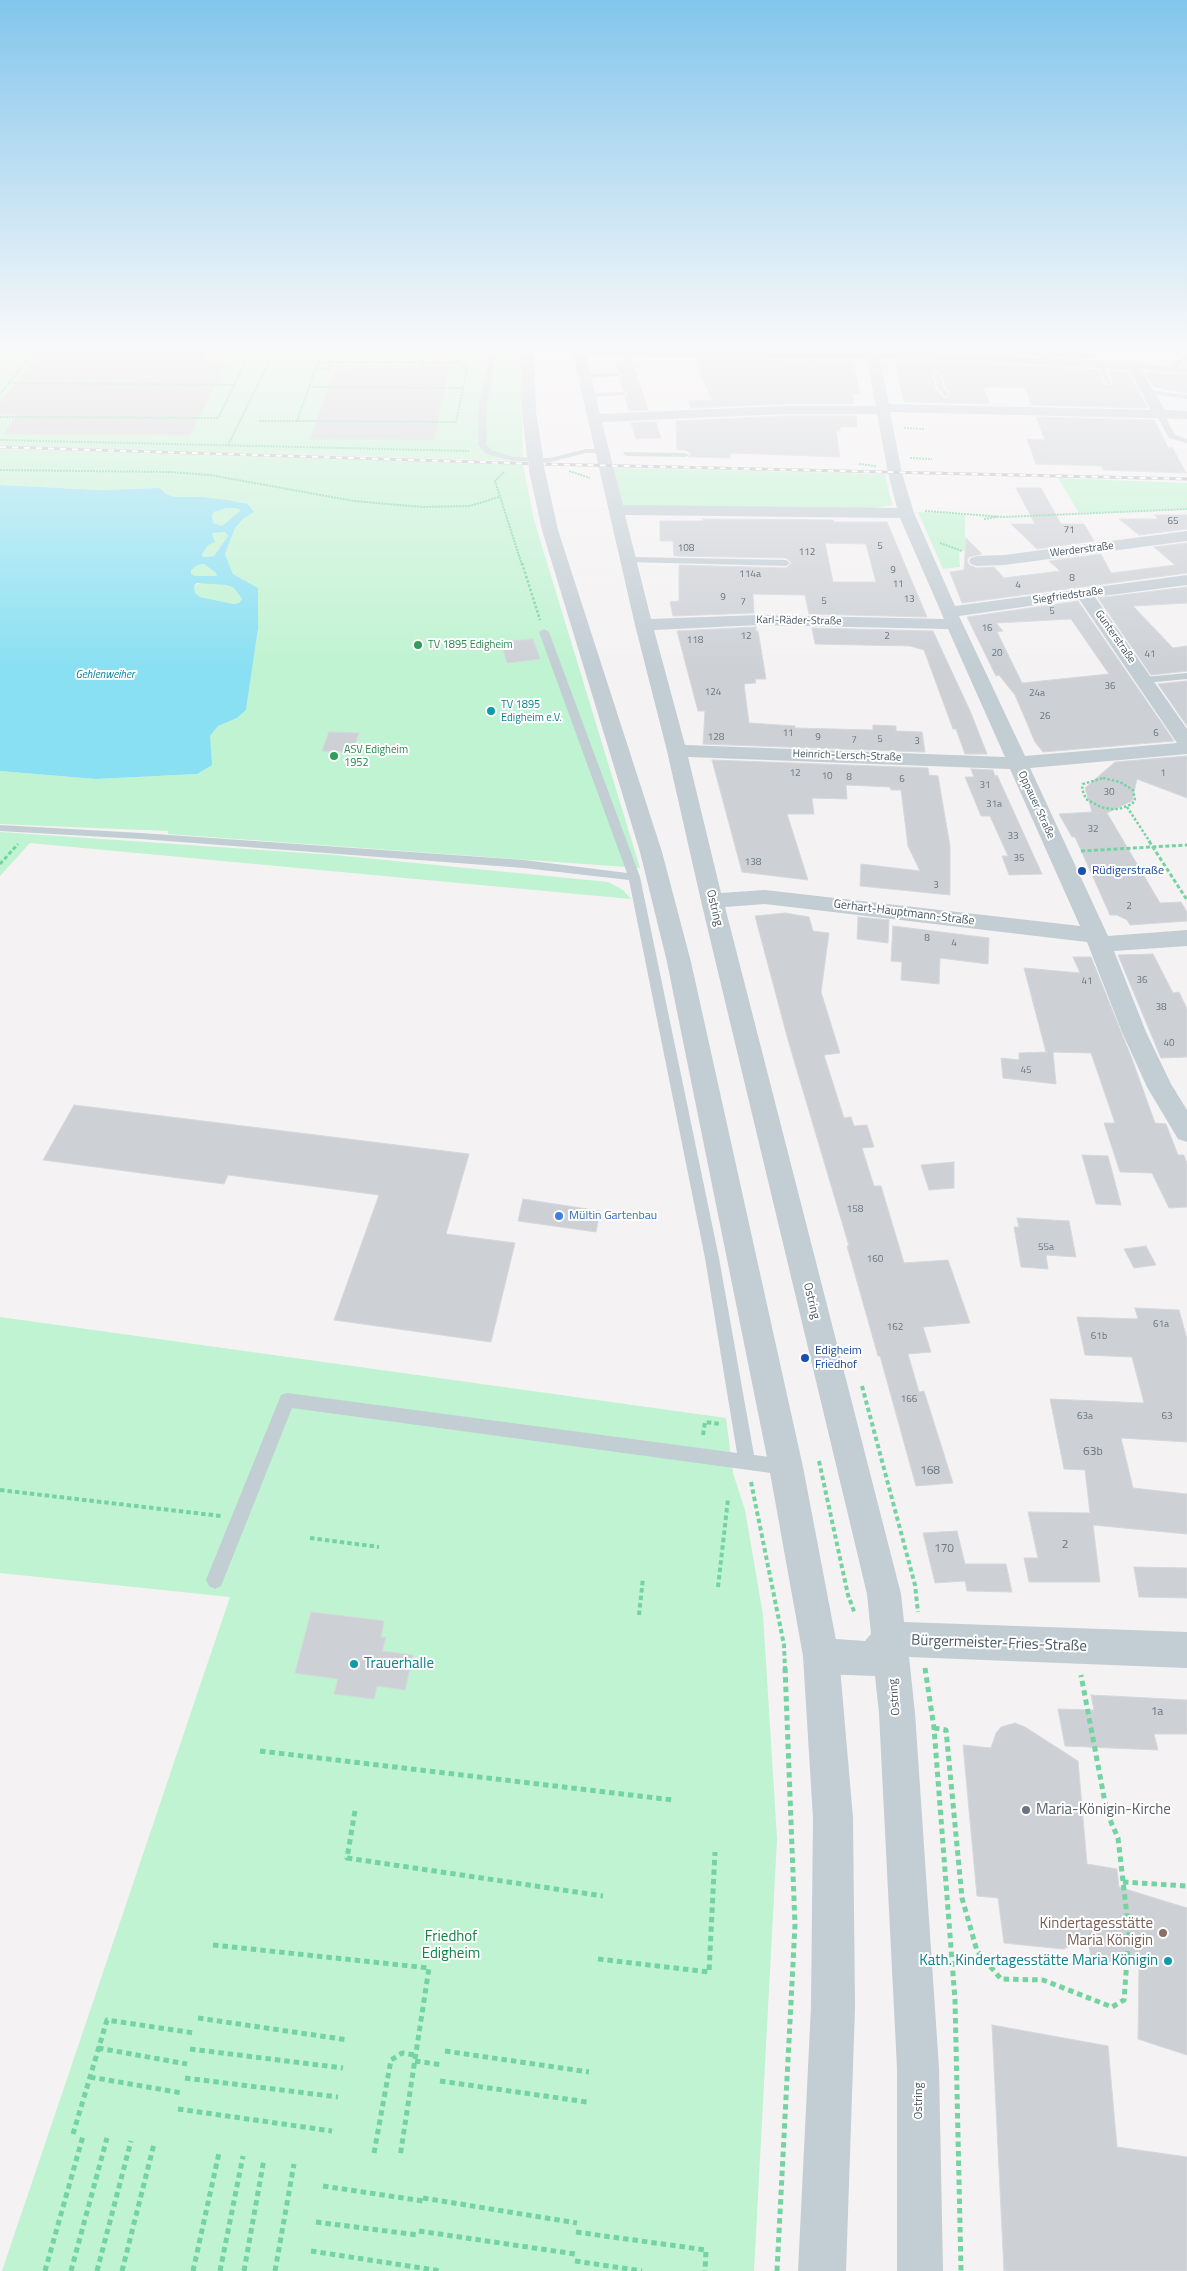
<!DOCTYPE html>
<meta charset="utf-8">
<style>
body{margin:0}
canvas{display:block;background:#f4f2f2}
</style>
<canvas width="1187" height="2271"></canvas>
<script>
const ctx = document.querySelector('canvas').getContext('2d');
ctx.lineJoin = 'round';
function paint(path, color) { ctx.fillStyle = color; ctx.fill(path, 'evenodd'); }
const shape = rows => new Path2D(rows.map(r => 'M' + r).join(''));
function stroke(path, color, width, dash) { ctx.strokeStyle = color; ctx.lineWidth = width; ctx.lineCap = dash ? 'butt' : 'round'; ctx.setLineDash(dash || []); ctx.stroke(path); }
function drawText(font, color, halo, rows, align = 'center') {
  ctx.font = font + ' "Titillium Web",sans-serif'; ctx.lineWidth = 4; ctx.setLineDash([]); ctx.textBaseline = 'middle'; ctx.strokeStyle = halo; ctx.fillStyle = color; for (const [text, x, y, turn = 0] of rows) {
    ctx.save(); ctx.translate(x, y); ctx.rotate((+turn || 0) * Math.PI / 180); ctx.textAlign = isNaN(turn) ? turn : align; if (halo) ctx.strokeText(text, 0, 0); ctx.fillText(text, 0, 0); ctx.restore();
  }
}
paint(shape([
 [0,350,520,350,523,461,0,446],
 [0,449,523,465,534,520,640,868,168,834,168,831,0,824,0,771,96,779,197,774,210,736,218,726,237,718,246,710,258,629,258,588,233,574,225,554,235,528,243,519,254,512,251,508,202,497,174,497,166,494,160,488,99,490,0,485],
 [614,468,885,474,892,505,875,508,623,507],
 [1058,478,1187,483,1187,508,1079,513],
 [227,508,236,508,240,510,239,513,222,526,213,523,212,515,214,512],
 [918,512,965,515,965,550,959,553,960,567,943,569],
 [225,532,228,536,214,556,203,557,202,554,213,533],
 [204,564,216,573,217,576,195,576,191,574,191,570,198,565],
 [203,582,226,585,234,588,242,599,239,603,234,604,200,597,195,593,194,586],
 [0,832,334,855,608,882,623,890,631,899,30,843,0,876],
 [0,1317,726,1418,733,1473,745,1510,763,1615,777,1839,754,2271,2,2271,230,1597,0,1573]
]), '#bff3d1');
paint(shape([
 [0,485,99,490,160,488,166,494,174,497,202,497,227,500,247,504,251,508,254,512,243,519,235,528,225,554,233,574,258,588,258,629,246,710,237,718,218,726,210,736,212,765,197,774,96,779,0,771],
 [227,508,236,508,240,510,239,512,222,526,213,523,212,515,214,512],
 [225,532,228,536,214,556,203,557,202,554,208,545,215,542,212,535,213,533],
 [204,564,216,573,217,576,195,576,191,574,191,570,198,565],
 [197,583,226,585,234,588,242,599,239,603,234,604,200,597,195,593,194,586]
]), '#89e0f2');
const building = shape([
 [42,350,208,350,204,358,226,365,190,435,4,434,18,414,0,414,0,402,42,350],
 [941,350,1041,350,1042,356,941,351,941,350],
 [1051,350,1099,350,1094,358,1051,356,1051,350],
 [627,358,631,358,648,410,629,411,625,397,628,394,623,390,620,378,623,375,618,371,616,362,627,358],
 [695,359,853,361,860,394,852,393,854,404,785,404,691,408,688,401,712,400,695,359],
 [895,361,961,362,1099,370,1104,384,1111,386,1113,383,1108,371,1128,372,1148,408,1032,405,1025,388,983,387,990,404,904,402,895,361],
 [936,370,942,374,946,388,950,391,949,397,944,398,936,390,932,374,936,370],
 [420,363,450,363,434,440,310,439,334,371,345,371,347,368,419,368,420,363],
 [1145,373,1187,375,1187,393,1154,387,1145,373],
 [785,416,856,416,857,427,840,427,840,431,836,431,840,457,730,453,730,458,688,457,691,454,685,450,677,450,676,421,785,416],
 [1036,417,1154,420,1169,449,1172,447,1186,473,1103,470,1101,466,1036,464,1027,439,1045,440,1036,417],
 [656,422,661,438,636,439,631,423,656,422],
 [1016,488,1041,488,1061,524,1084,524,1094,541,1037,549,1011,524,1035,524,1016,488],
 [1155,515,1187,515,1187,529,1139,535,1119,519,1158,519,1155,515],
 [703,519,833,520,834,522,887,522,927,617,809,614,805,595,753,594,754,613,673,616,670,602,679,601,679,565,786,568,792,563,786,558,674,556,673,541,660,541,660,521,703,521,703,519],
 [825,543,866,544,876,582,833,582,825,543],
 [966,538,982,554,969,557,967,560,969,565,977,568,994,567,1004,578,1060,571,1049,561,1101,554,1111,573,1175,565,1154,547,1187,543,1187,573,962,603,950,572,964,570,966,538],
 [1187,587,1187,603,1133,606,1173,648,1187,646,1187,671,1151,675,1098,598,1187,587],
 [1078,601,1174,741,1043,752,1035,742,1015,695,999,675,996,676,967,617,1078,601],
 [1071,619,1109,674,1022,683,997,632,1003,631,996,623,1071,619],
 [756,627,756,631,758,631,766,679,755,679,756,683,744,684,749,723,795,726,795,728,873,730,873,725,896,726,896,731,922,732,925,752,703,744,705,711,698,711,677,631,756,627],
 [812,628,933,631,971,713,987,754,965,754,956,729,953,729,924,650,910,646,815,644,812,628],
 [533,639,540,659,507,663,501,642,533,639],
 [1187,681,1187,726,1158,684,1187,681],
 [329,732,359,733,352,752,322,751,329,732],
 [1187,756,1187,798,1137,779,1132,801,1107,813,1160,903,1181,902,1187,912,1187,921,1130,925,1127,920,1117,915,1110,915,1075,837,1072,837,1059,814,1092,812,1085,788,1115,762,1187,756],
 [712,760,928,768,929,775,938,776,950,846,950,895,860,886,861,864,920,871,908,846,901,790,891,790,890,787,846,785,847,799,812,798,814,814,787,814,808,880,742,872,712,760],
 [971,769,993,770,995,776,997,775,1042,874,1009,875,1002,856,1008,856,990,816,981,816,965,777,974,777,971,769],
 [785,913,809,917,813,931,829,933,821,992,840,1053,824,1055,844,1118,851,1117,854,1126,867,1125,874,1147,862,1148,874,1186,881,1186,904,1263,948,1260,970,1323,923,1327,931,1352,908,1354,919,1392,924,1391,953,1483,916,1486,880,1356,878,1356,847,1246,849,1246,788,1040,755,916,785,913],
 [858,917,889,920,888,943,857,939,858,917],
 [893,926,989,938,988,964,940,958,939,984,901,980,902,962,891,961,893,926],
 [1153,954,1173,993,1179,992,1187,1009,1187,1057,1161,1058,1118,955,1153,954],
 [1073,957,1091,957,1132,1059,1155,1123,1166,1124,1178,1155,1184,1155,1187,1164,1187,1207,1169,1208,1152,1173,1120,1172,1104,1123,1115,1123,1091,1053,1053,1052,1056,1084,1003,1078,1001,1058,1019,1060,1019,1053,1048,1052,1046,1052,1024,968,1080,973,1073,957],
 [74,1105,469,1154,446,1234,515,1243,491,1342,334,1320,379,1195,228,1175,224,1184,43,1160,74,1105],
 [1082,1155,1108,1156,1121,1205,1096,1204,1082,1155],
 [954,1162,954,1188,929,1190,921,1165,954,1162],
 [523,1199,600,1211,596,1232,518,1221,523,1199],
 [1017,1218,1069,1221,1076,1257,1046,1255,1048,1269,1021,1267,1014,1227,1019,1227,1017,1218],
 [1146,1246,1156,1265,1134,1268,1124,1249,1146,1246],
 [1135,1308,1179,1310,1187,1339,1187,1442,1121,1438,1133,1488,1187,1494,1187,1534,1093,1525,1100,1582,1029,1582,1024,1558,1038,1558,1028,1512,1090,1513,1085,1470,1064,1469,1050,1399,1144,1403,1132,1357,1085,1355,1077,1317,1138,1319,1135,1308],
 [957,1531,965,1564,1006,1564,1012,1592,967,1591,965,1581,935,1583,923,1533,957,1531],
 [1134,1567,1187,1568,1187,1598,1139,1597,1134,1567],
 [311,1612,384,1621,381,1637,386,1637,382,1651,413,1655,405,1690,377,1686,374,1699,334,1694,338,1679,295,1673,311,1612],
 [1091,1695,1187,1700,1187,1734,1154,1734,1158,1750,1065,1746,1058,1709,1094,1710,1091,1695],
 [1015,1723,1025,1727,1078,1761,1087,1864,1117,1869,1119,1887,1187,1908,1187,2055,1138,2039,1139,1967,1091,1959,1088,1939,1063,1949,1004,1943,998,1898,977,1896,963,1745,991,1748,996,1733,1001,1727,1015,1723],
 [992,2025,1108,2046,1117,2147,1187,2157,1187,2271,1004,2271,992,2025]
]);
paint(building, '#cdd1d6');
stroke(building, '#d5d8dd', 1);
stroke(shape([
 [226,350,224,353,273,353],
 [33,353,224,353],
 [318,362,458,362,467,369,456,422,297,421,318,362],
 [458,362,461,350],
 [316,369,329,369,331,362],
 [8,383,235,385],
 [309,387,463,388],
 [0,394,35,350],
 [0,417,218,418,250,353],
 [259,421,297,421],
 [904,428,925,429],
 [0,440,469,451],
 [228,445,275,350],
 [910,458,932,459],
 [859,464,876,466],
 [0,470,170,472,210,475,354,501,422,507,470,506,499,497],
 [569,471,590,478],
 [504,472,495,481,522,565],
 [925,511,1004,517,1187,509],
 [984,519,997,517],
 [940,543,962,551]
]), '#74d4a1', 2, [2, 1]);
stroke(shape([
 [522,563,540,620],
 [1103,778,1120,782,1133,790,1135,800,1132,804,1119,809,1110,809,1101,807,1086,799,1082,789,1083,784,1103,778],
 [1127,807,1150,842]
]), '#74d4a1', 2.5, [2.5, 2]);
stroke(shape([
 [1149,841,1187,900],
 [1081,851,1187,845],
 [0,864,18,844]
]), '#74d4a1', 3, [4, 2.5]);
stroke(shape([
 [862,1386,915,1585,918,1612],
 [703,1435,705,1422,720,1424],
 [819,1461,848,1595,855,1614],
 [751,1482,784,1645,785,1668],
 [0,1490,221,1516],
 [310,1538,379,1547],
 [718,1587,728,1499],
 [639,1615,643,1578]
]), '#74d4a1', 4, [4.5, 3]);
stroke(shape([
 [925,1668,934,1728,955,2000,961,2271],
 [934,1728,946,1730,962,1898,977,1951,1001,1979,1043,1980,1112,2007,1124,2000,1129,1933,1118,1838,1107,1813,1081,1675],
 [260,1751,673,1800],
 [355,1811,347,1858,603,1896],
 [1123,1882,1187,1886],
 [213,1945,429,1968,400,2157],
 [598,1959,709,1972,715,1852],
 [198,2018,348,2040],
 [98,2048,187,2064],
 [190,2049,343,2068],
 [445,2051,589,2072],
 [415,2061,443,2065],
 [90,2077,182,2093],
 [185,2078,338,2097],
 [440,2081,587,2102],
 [178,2109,332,2131],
 [73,2134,107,2020,194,2033],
 [374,2153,391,2060,402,2053,416,2055],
 [323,2186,423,2201],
 [423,2198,577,2223],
 [316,2222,418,2235],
 [419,2231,575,2254],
 [576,2232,706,2250,705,2271],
 [311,2251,441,2271],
 [575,2261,642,2271],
 [45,2271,83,2136],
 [71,2271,107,2138],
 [97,2271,131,2141],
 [122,2271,154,2144],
 [193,2271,219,2153],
 [220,2271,243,2156],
 [244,2271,264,2159],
 [275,2271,294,2164],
 [777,2271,795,1925,785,1667]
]), '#74d4a1', 5, [5.5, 4]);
paint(shape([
 [491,350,497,350,487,404,486,445,492,450,513,457,550,458,586,449,603,449,607,451,606,453,586,453,550,462,513,461,486,454,478,445,479,404,491,350],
 [1043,350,1049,350,1050,362,1045,361,1043,350],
 [1187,354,1187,359,1177,368,1187,369,1187,373,1133,368,1130,366,1133,364,1148,364,1170,367,1187,354],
 [1098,363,1103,364,1111,384,1106,383,1098,363],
 [937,372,940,374,944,389,948,391,948,396,944,396,942,392,938,390,934,374,937,372],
 [618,373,621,375,620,376,585,378,582,376,585,374,618,373],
 [1148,390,1187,395,1187,399,1146,393,1145,392,1148,390],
 [623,392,626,394,625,395,589,397,585,395,589,393,623,392],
 [1157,412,1163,412,1175,435,1187,439,1187,443,1169,438,1156,414,1157,412],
 [624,452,685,453,689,455,685,457,627,456,623,454,624,452],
 [630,557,786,560,790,563,786,566,627,562,627,558,630,557],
 [544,629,549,632,640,877,719,1258,754,1455,786,1459,792,1461,794,1467,792,1473,786,1475,292,1408,221,1586,215,1589,209,1586,206,1580,279,1400,281,1395,287,1393,737,1453,705,1258,629,880,524,868,141,839,0,831,0,825,141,833,524,860,627,873,539,632,544,629],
 [1187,673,1187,679,1145,683,1140,680,1145,677,1187,673]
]), '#c2cdd4');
paint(shape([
 [572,350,878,350,1133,362,1139,366,1165,410,1187,411,1187,419,890,412,902,473,914,513,955,606,1187,575,1187,585,1095,597,1187,729,1187,754,1030,768,1108,936,1187,930,1187,946,1114,951,1146,1032,1171,1084,1187,1110,1187,1142,1178,1139,1147,1087,1122,1032,1087,942,765,904,725,907,901,1594,904,1622,1187,1632,1187,1668,909,1657,915,1713,939,2068,943,2271,897,2271,897,2068,879,1713,875,1676,821,1674,809,1668,803,1656,809,1644,821,1638,865,1641,871,1634,867,1594,701,901,667,751,635,625,572,350],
 [586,356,867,359,876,406,785,406,600,414,586,356],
 [880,359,961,360,1129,370,1151,410,889,404,880,359],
 [785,414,877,414,888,473,897,508,623,505,602,422,785,414],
 [625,515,900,518,944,619,759,615,651,619,625,515],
 [1079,599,1177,743,1025,756,959,616,1079,599],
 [759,625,948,629,1005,757,685,745,654,630,759,625],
 [688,757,1010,769,1080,926,765,890,721,893,688,757],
 [1187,531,1187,541,1004,565,977,566,971,564,969,561,971,558,977,556,1004,555,1187,531]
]), '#c2cdd4');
paint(shape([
 [520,350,534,350,536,412,543,456,540,459,535,461,530,459,527,456,522,412,520,350],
 [537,466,542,468,545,471,558,530,662,852,691,962,803,1467,839,1656,853,1818,855,2007,846,2271,798,2271,811,2007,813,1818,803,1656,769,1467,667,962,640,852,542,530,529,471,532,468,537,466]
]), '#c2cdd4');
const rail = shape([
 [0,447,541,464,1187,479]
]);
stroke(rail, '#b3b7bc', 3);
stroke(rail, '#fff', 2, [6]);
stroke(shape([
 [535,456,537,471]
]), '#c2cdd4', 15);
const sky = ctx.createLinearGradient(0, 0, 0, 668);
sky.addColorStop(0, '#82c6ec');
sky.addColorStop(0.52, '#faf9f9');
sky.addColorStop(1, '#faf9f900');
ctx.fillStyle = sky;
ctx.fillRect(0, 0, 1187, 668);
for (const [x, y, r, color] of [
 [418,645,5,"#2e9e5b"],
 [491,711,5,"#0f9aa8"],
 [334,756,5,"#2e9e5b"],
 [1082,871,5,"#1a4fb4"],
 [559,1216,5,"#3f7fe0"],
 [805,1358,5,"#1a4fb4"],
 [354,1664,5,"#0f9aa8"],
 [1026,1810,5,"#6b7280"],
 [1163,1933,5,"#8d6e63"],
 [1168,1961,5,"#0f9aa8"]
]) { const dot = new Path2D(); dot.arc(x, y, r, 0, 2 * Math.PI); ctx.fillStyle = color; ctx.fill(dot); stroke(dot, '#fff', 2); }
drawText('10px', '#69757e', null, [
 ["65",1173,522],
 ["71",1069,531],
 ["5",880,547],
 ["108",686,549],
 ["112",807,553],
 ["9",893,571],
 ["114a",750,575],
 ["8",1072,579],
 ["11",898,585],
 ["4",1018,586],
 ["9",723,598],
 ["13",909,600],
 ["5",824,602],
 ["7",743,603],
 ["5",1052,612],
 ["16",987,629],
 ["12",746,637],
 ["2",887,637],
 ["118",695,641],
 ["20",997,654],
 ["41",1150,655],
 ["36",1110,687],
 ["124",713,693],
 ["24a",1037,694],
 ["26",1045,717],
 ["11",788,734],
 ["6",1156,734],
 ["128",716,738],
 ["9",818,738],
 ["5",880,740],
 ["7",854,741],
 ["3",917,742],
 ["12",795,774],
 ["1",1163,774],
 ["10",827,777],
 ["8",849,778],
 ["6",902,780],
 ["31",985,786],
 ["30",1109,793],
 ["31a",994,805],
 ["32",1093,830],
 ["33",1013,837],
 ["35",1019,859],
 ["138",753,863],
 ["3",936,886],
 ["2",1129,907],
 ["8",927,939],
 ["4",954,944],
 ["36",1142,981],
 ["41",1087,982],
 ["38",1161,1008],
 ["40",1169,1044],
 ["45",1026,1071],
 ["158",855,1210],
 ["55a",1046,1248],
 ["160",875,1260],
 ["61a",1161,1325],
 ["162",895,1328],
 ["61b",1099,1337],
 ["166",909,1400],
 ["63a",1085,1417],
 ["63",1167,1417]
]);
drawText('11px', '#485661', '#fff', [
 ["Werderstraße",1082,550,-7],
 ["Siegfriedstraße",1068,596,-8],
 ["Karl-Räder-Straße",799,621,1],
 ["Gunterstraße",1115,637,55],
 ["Heinrich-Lersch-Straße",847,756,2],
 ["Oppauer Straße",1036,805,65]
]);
drawText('11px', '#27864d', '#fff', [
 ["TV 1895 Edigheim",428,645],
 ["ASV Edigheim",344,750],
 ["1952",344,763]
], 'left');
drawText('italic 11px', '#067e97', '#fff', [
 ["Gehlenweiher",105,675]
]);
drawText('11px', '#0d838f', '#fff', [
 ["TV 1895",501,705],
 ["Edigheim e.V.",501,718]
], 'left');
drawText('12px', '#164399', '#fff', [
 ["Rüdigerstraße",1092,871],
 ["Edigheim",815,1351],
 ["Friedhof",815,1365]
], 'left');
drawText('12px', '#485661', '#fff', [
 ["Ostring",714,908,76],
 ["Gerhart-Hauptmann-Straße",904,913,7],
 ["Ostring",811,1301,76],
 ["Ostring",895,1697,-95],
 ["Ostring",919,2101,-90]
]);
drawText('12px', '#366cbe', '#fff', [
 ["Mültin Gartenbau",569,1216]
], 'left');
drawText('12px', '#69757e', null, [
 ["63b",1093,1452],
 ["168",930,1471],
 ["2",1065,1545],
 ["170",944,1549],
 ["1a",1157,1712]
]);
drawText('15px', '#485661', '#fff', [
 ["Bürgermeister-Fries-Straße",999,1644,2]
]);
drawText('15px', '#0d838f', '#fff', [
 ["Trauerhalle",364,1664],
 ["Kath. Kindertagesstätte Maria Königin",1158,1961,"right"]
], 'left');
drawText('15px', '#5b616d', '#fff', [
 ["Maria-Königin-Kirche",1036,1810]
], 'left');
drawText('15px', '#785e54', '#fff', [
 ["Kindertagesstätte",1153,1924],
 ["Maria Königin",1153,1941]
], 'right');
drawText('15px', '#118346', '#fff', [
 ["Friedhof",451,1937],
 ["Edigheim",451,1954]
]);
</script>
